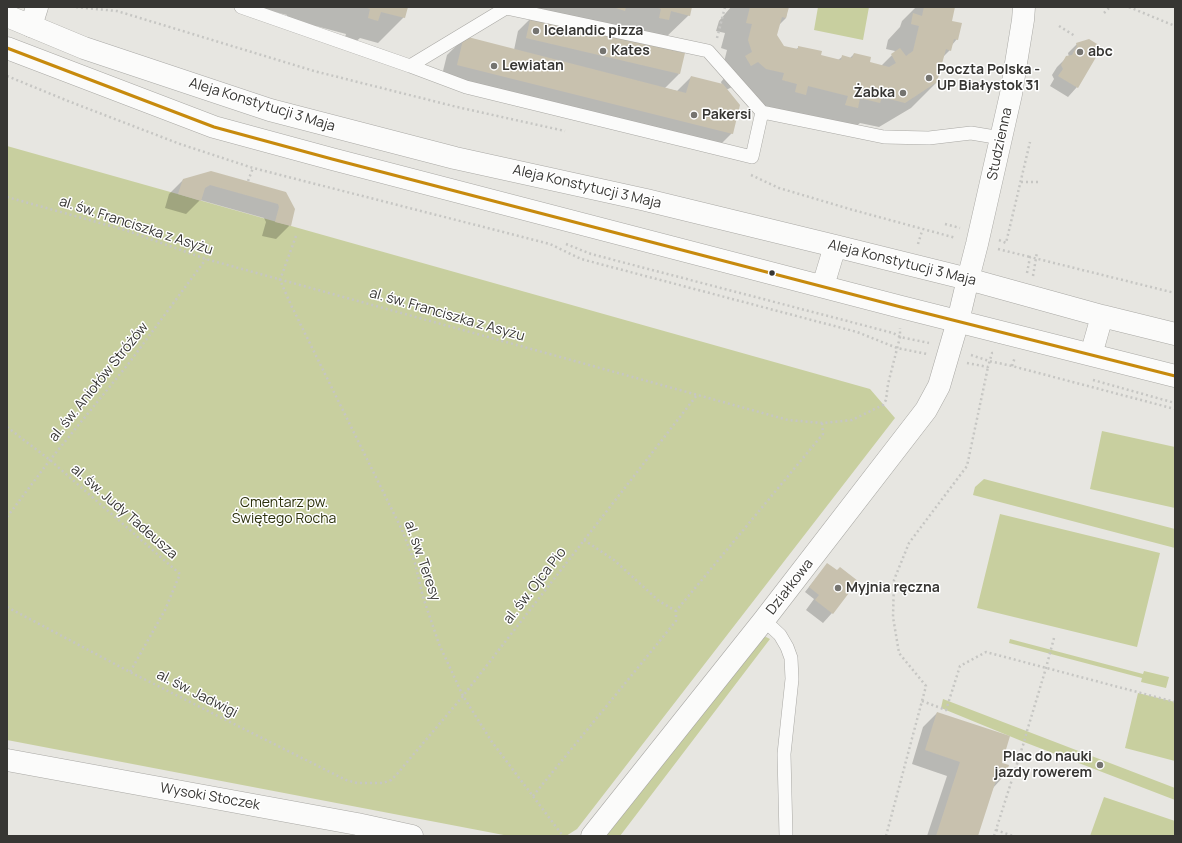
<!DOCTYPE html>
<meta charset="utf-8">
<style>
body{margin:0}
#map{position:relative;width:1182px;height:843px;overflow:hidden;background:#e7e6e1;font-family:Manrope,sans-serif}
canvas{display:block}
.frame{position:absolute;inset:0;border:8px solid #373633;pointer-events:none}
</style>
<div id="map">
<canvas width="1182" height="843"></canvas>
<div class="frame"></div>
</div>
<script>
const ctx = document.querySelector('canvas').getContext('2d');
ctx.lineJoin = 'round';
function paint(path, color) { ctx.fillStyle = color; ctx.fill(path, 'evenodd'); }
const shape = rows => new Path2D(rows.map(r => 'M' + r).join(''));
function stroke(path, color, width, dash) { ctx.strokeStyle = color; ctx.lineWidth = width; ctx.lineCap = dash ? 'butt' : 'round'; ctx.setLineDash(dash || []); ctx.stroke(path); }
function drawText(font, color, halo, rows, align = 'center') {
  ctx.font = font + ' Manrope,sans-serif'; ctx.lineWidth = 3; ctx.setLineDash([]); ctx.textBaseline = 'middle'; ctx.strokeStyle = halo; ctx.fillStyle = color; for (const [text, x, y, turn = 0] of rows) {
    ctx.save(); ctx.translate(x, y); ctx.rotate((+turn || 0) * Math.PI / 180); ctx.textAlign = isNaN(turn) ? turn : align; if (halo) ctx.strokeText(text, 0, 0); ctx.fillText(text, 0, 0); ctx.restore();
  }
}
paint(shape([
 [818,7,869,7,863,40,814,30],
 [7,146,870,389,895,418,577,829,566,836,509,836,7,740],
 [1102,431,1175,447,1175,508,1090,489],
 [984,479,1175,529,1175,548,973,495,975,487],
 [1000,514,1160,553,1137,647,977,608],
 [766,637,770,639,620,836,606,836,760,638],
 [1010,639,1143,674,1144,671,1169,677,1166,688,1141,682,1142,678,1009,643],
 [1138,693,1175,702,1175,761,1125,748],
 [943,699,1175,788,1175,800,1024,742,941,708],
 [1104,797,1175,821,1175,836,1090,836]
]), '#c8cf9f');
paint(shape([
 [259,7,408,7,406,9,404,17,378,43,360,38,352,45,343,43,346,34,316,26,309,34,287,19,287,15,275,12,269,19],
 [532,7,691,7,689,15,663,40,679,74,665,88,677,91,691,77,722,85,721,82,726,76,723,66,727,50,721,48,725,33,716,31,719,21,731,7,788,7,786,18,779,25,776,35,784,47,795,50,799,47,820,56,838,60,842,57,850,58,854,54,869,63,881,66,894,53,895,51,886,49,888,40,900,27,902,21,916,7,954,7,951,22,957,39,952,45,950,50,942,58,937,82,911,108,879,127,860,123,854,128,757,105,759,98,741,94,732,87,726,90,732,133,714,151,440,83,447,55,465,37,514,50,518,31,532,17],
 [1089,40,1077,87,1068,97,1050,86,1054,79,1052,75,1057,67,1067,57,1069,57,1068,53,1077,44],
 [183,180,286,193,290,225,276,239,262,236,266,222,264,218,200,200,186,214,165,208,169,194],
 [827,564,837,571,856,581,832,613,823,623,806,610,814,599,805,592],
 [937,713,1001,764,1004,776,993,788,977,836,927,836,947,776,912,764,923,727]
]), '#0003');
paint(shape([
 [365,7,408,7,405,18,381,12,378,21,368,18,370,9],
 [613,7,626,7,625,11],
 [656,7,692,7,690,16,671,11,669,20,659,18,661,9],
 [750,7,789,7,786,18,782,17,777,35,784,46,798,49,798,46,822,51,821,55,841,60,842,55,852,58,854,53,871,57,870,62,889,67,896,63,891,54,900,48,906,56,913,51,919,26,911,24,913,13,922,16,924,7,955,7,952,21,962,23,958,40,954,39,951,51,946,49,937,82,905,103,882,97,880,103,860,98,858,108,845,105,848,96,808,86,806,95,795,92,797,84,782,80,784,73,766,69,758,62,751,66,745,56,752,52,748,40,752,24,746,23],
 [531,16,685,53,680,74,526,38],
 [464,36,686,93,691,76,723,84,740,105,733,134,457,65],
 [1089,39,1102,47,1078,88,1058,76,1063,69,1061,65,1066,56,1072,55,1077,46,1076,43],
 [211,171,286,192,295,209,291,226,275,222,279,207,278,204,210,185,205,188,201,201,178,194,183,179],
 [827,563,837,570,840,567,858,581,833,614,815,600,819,595,809,587],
 [937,712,1010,736,1002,763,1009,765,1005,777,998,774,978,836,936,836,960,762,925,750]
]), '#c8c1ae');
const service = shape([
 [241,7,410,66,506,8,708,51,762,112,884,137,929,138,971,133,1001,138],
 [410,66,466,87,752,157,762,112],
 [764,620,780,635,787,647,791,658,792,679,784,754,786,836]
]);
const minor = shape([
 [31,26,37,7],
 [968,279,977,244,1011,94,1023,20,1024,7],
 [7,760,357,824,412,836],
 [592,836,764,620,926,410,939,386,958,321]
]);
const secondary = shape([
 [7,16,84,48,270,110,455,158,646,200,835,246,968,279,1102,316,1175,334],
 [7,48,214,127,332,159,901,307,1175,376],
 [823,286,835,246],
 [958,321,968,279],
 [1091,355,1102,316]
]);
stroke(service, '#a9a8a4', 14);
stroke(minor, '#a9a8a4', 23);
stroke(secondary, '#a9a8a4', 23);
stroke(shape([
 [76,7,117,11,314,71,457,107,565,131],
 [1129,7,1175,26],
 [1104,13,1110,7],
 [1059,26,1075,36],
 [717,38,725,7],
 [7,76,68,101,180,144,253,168,550,244,581,259,857,332,897,348,927,354],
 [751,175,779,188,853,210,956,238],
 [248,181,253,168],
 [1021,182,1039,182],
 [7,197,125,230,206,259,788,420,822,423,852,420,883,405,886,400,888,384,900,337,900,328],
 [945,224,960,228],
 [296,236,280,280,291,305,402,530,415,563,423,597,439,644,463,696,492,742,563,836],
 [999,240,1006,243,1030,142],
 [566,244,591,254,893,333,900,337,929,343],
 [918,244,922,231],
 [998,249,1030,257],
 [1027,273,1030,257,1175,293],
 [1033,276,1037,252],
 [971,355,989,361,1012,366,1175,409],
 [967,363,988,367,992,353,993,353],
 [1012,366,1015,357],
 [1093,380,1175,403],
 [7,427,50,460,180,574,165,610,130,672],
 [7,517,50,460,129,363,206,259],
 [584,540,614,560,659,601,676,611],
 [7,607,130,672,346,780,357,783,383,783,391,780,397,774,463,696,697,395],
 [922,701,946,710,960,666,986,652,1175,702],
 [533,796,676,621,676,611,823,434,822,423],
 [996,830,1013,836],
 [886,836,926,686,899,653,893,617,894,580,909,543,967,466,988,367],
 [994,836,1024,742,1027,731,1046,668,1054,638]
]), '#c6c6c3', 2.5, [2, 3]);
stroke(service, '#fbfbfa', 13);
stroke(minor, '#fbfbfa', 22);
stroke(secondary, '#fbfbfa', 22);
stroke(shape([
 [7,48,214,127,332,159,901,307,1175,376]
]), '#c78a0d', 3);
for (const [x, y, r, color] of [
 [536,31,4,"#757470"],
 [603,51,4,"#757470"],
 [1080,52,4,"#757470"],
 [494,66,4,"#757470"],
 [929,78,4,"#757470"],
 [903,93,4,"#757470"],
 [694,115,4,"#757470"],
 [772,273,3.5,"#373633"],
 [838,588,4,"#757470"],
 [1100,765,4,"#757470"]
]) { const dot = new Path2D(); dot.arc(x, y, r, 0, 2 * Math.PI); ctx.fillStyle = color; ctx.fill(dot); stroke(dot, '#fff', 1.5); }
drawText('bold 14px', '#373633', '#fff', [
 ["Icelandic pizza",544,31],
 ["Kates",611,51],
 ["abc",1088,52],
 ["Lewiatan",502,66],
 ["Poczta Polska -",937,70],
 ["UP Białystok 31",937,86],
 ["Żabka",895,93,"right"],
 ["Pakersi",702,115],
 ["Myjnia ręczna",846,588],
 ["Plac do nauki",1092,757,"right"],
 ["jazdy rowerem",1092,773,"right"]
], 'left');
drawText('14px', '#373633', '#fff', [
 ["Aleja Konstytucji 3 Maja",262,105,17],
 ["Studzienna",1000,144,-78],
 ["Aleja Konstytucji 3 Maja",587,187,13],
 ["al. św. Franciszka z Asyżu",136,226,18],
 ["Aleja Konstytucji 3 Maja",902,263,14],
 ["al. św. Franciszka z Asyżu",447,315,16],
 ["al. św. Aniołów Stróżów",99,382,-51],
 ["al. św. Judy Tadeusza",124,512,41],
 ["al. św. Teresy",422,561,71],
 ["al. św. Ojca Pio",535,586,-52],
 ["Działkowa",790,587,-52],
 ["al. św. Jadwigi",197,694,27],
 ["Wysoki Stoczek",210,797,10]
]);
drawText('14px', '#2b300b', '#fff', [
 ["Cmentarz pw.",284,503],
 ["Świętego Rocha",284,519]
]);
</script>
